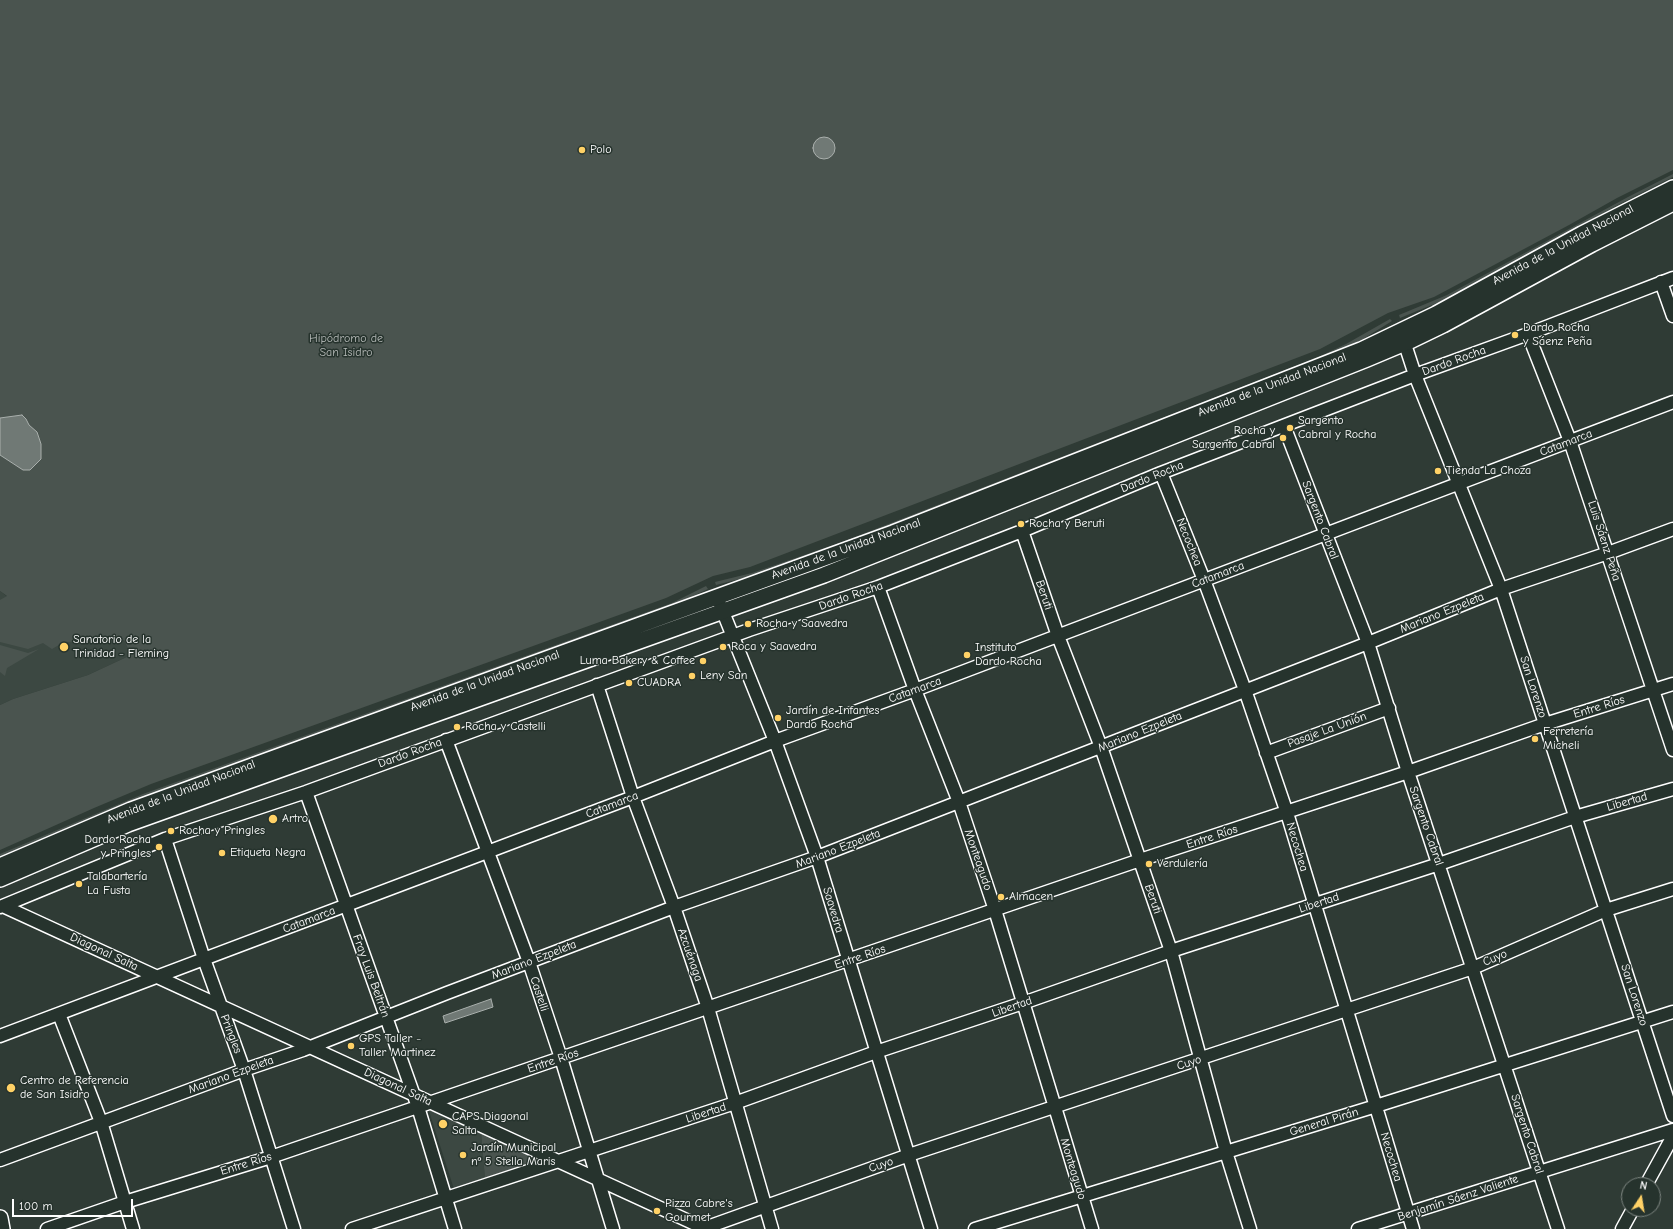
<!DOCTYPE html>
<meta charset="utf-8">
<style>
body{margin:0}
#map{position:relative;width:1673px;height:1229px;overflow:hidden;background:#2f3b35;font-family:"Comic Neue",sans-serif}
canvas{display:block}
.north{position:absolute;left:1621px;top:1177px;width:40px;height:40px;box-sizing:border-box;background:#26332d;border:1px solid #7d8581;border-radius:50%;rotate:12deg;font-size:11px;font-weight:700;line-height:16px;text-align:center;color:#fff}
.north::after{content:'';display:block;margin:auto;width:14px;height:18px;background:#ffd166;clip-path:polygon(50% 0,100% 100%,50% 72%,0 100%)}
.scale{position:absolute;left:12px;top:1199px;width:121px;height:18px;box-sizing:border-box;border:2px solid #fff;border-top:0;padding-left:5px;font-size:12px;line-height:14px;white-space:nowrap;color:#fff;-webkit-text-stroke:3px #26332d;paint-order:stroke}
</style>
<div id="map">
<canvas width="1673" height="1229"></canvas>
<div class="north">N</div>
<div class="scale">100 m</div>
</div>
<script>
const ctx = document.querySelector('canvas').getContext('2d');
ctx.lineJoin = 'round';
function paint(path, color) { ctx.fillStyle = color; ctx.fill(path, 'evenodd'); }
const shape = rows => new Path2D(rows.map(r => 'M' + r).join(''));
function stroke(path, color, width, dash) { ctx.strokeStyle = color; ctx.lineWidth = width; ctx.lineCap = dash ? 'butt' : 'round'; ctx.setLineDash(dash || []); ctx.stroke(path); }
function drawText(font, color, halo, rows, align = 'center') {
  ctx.font = font + ' "Comic Neue",sans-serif'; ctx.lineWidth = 3; ctx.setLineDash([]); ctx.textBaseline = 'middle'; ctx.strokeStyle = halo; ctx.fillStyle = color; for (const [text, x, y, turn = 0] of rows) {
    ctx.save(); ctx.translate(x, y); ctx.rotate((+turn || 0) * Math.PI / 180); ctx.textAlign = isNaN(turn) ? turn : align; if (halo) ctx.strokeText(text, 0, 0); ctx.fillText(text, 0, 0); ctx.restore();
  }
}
paint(shape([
 [0,591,39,622,124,640,131,655,88,675,13,699,0,705],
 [431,1108,481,1131,485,1179,454,1189,429,1111]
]), '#3c4842');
paint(shape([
 [0,0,1673,0,1673,170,1617,198,1569,225,1434,297,1388,313,1320,349,750,567,713,576,666,598,151,784,94,808,0,850,0,705,13,699,88,675,131,655,124,640,64,642,52,649,43,643,28,649,0,642,0,600,7,596,0,591],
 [1673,174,1673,177,1616,206,1449,298,1400,318,1399,315,1447,295,1628,197],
 [1390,319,1392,321,1363,339,1315,361,1069,455,895,525,752,576,716,585,715,582,719,581,752,573,842,542,1314,359,1346,344],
 [706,586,708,589,678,603,145,797,0,858,0,854,143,794,672,603],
 [0,645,28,653,39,649,7,668,5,676,0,672],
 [481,1131,542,1158,485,1179]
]), '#4a544f');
const water = shape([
 '813 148a11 11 0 1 1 22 0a11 11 0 1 1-22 0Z',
 [22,415,26,419,29,425,37,432,41,444,41,459,30,470,23,470,0,455,0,418,22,415],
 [491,999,493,1007,445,1023,443,1016,491,999]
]);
paint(water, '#707975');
stroke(water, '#a9afac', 1);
const minor = shape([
 [1661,282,1673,316],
 [1528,334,1570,441,1673,750],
 [1402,335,1415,375,1501,589,1673,1116],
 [1284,426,1368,643,1408,772,1558,1229],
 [1161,473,1204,580,1245,690,1287,813,1413,1229],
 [1022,531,1058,636,1101,747,1171,951,1226,1152,1250,1229],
 [878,587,915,690,959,802,995,910,1092,1229],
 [717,597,775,741,817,857,931,1229],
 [597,685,633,797,674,907,708,1008,772,1229],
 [446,740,529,962,561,1058,613,1229],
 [1266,753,1389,708],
 [306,792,418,1107,455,1229],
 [165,839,204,959,244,1070,294,1229],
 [3,906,706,1229],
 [0,907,165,839,306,792,749,630,878,587,1022,531,1161,473,1415,375,1528,334,1673,278],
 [59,1014,101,1122,133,1229],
 [0,1036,633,797,775,741,915,690,1673,402],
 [0,1160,244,1070,303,1050,447,993,674,907,817,857,1368,643,1501,589,1608,553,1673,529],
 [1646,1185,1673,1136],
 [47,1229,125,1202,271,1157,1140,860,1408,772,1545,724,1673,684],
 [352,1229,735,1103,876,1052,1023,1003,1171,951,1439,864,1575,817,1673,789],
 [702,1229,909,1155,1473,968,1606,910,1673,889],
 [975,1229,1376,1106,1673,1012],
 [1358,1229,1673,1130],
 [1622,1229,1633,1209]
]);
const major = shape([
 [0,866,131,810,893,533,1361,350,1436,314,1582,234,1673,188],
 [0,879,128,824,824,575,1367,359,1412,340,1443,325,1592,244,1673,203],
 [0,1218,2,1229]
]);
stroke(minor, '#fff', 15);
stroke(major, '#fff', 18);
stroke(minor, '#26332d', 12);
stroke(major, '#26332d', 15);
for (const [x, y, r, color] of [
 [582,150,4,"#ffd166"],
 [1515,335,4,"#ffd166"],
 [1290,428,4,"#ffd166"],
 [1283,438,4,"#ffd166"],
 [1438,471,4,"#ffd166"],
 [1021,524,4,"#ffd166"],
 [748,624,4,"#ffd166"],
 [64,647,5,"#ffd166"],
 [723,647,4,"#ffd166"],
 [967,655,4,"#ffd166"],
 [703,661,4,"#ffd166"],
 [692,676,4,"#ffd166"],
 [629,683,4,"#ffd166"],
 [778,718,4,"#ffd166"],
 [457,727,4,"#ffd166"],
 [1535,739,4,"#ffd166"],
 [273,819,5,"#ffd166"],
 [171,831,4,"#ffd166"],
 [159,847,4,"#ffd166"],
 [222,853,4,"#ffd166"],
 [1149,864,4,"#ffd166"],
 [79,884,4,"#ffd166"],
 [1001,897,4,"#ffd166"],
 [351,1046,4,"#ffd166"],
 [11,1088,5,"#ffd166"],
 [443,1124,5,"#ffd166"],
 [463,1155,4,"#ffd166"],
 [657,1211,4,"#ffd166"]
]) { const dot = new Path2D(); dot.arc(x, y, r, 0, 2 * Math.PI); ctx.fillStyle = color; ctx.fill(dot); stroke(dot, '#26332d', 1.5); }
drawText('12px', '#fff', '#26332d', [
 ["Polo",590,150],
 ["Dardo Rocha",1523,328],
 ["y Sáenz Peña",1523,342],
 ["Sargento",1298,421],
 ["Cabral y Rocha",1298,435],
 ["Rocha y",1275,431,"right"],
 ["Sargento Cabral",1275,445,"right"],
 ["Tienda La Choza",1446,471],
 ["Rocha y Beruti",1029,524],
 ["Rocha y Saavedra",756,624],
 ["Sanatorio de la",73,640],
 ["Trinidad - Fleming",73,654],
 ["Roca y Saavedra",731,647],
 ["Instituto",975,648],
 ["Dardo Rocha",975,662],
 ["Luma Bakery & Coffee",695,661,"right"],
 ["Leny San",700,676],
 ["CUADRA",637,683],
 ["Jardín de Infantes",786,711],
 ["Dardo Rocha",786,725],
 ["Rocha y Castelli",465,727],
 ["Ferretería",1543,732],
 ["Micheli",1543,746],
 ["Artro",282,819],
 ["Rocha y Pringles",179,831],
 ["Dardo Rocha",151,840,"right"],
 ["y Pringles",151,854,"right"],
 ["Etiqueta Negra",230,853],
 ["Verdulería",1157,864],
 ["Talabartería",87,877],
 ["La Fusta",87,891],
 ["Almacen",1009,897],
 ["GPS Taller -",359,1039],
 ["Taller Martinez",359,1053],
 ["Centro de Referencia",20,1081],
 ["de San Isidro",20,1095],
 ["CAPS Diagonal",452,1117],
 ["Salta",452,1131],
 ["Jardín Municipal",471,1148],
 ["nº 5 Stella Maris",471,1162],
 ["Pizza Cabre's",665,1204],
 ["Gourmet",665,1218]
], 'left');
drawText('12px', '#fff', '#26332d', [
 ["Avenida de la Unidad Nacional",1563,245,-28],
 ["Dardo Rocha",1454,361,-20],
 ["Avenida de la Unidad Nacional",1272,385,-21],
 ["Catamarca",1566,443,-21],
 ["Dardo Rocha",1152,477,-22],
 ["Sargento Cabral",1320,520,69],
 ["Luis Sáenz Peña",1604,541,72],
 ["Necochea",1189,542,68],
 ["Avenida de la Unidad Nacional",846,549,-20],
 ["Catamarca",1218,575,-21],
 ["Beruti",1044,595,71],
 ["Dardo Rocha",851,596,-19],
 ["Mariano Ezpeleta",1442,613,-22],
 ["Avenida de la Unidad Nacional",485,681,-20],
 ["San Lorenzo",1533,687,72],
 ["Catamarca",915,690,-20],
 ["Entre Ríos",1599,707,-17],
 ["Pasaje La Unión",1327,730,-20],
 ["Mariano Ezpeleta",1140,732,-22],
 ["Dardo Rocha",410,753,-20],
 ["Avenida de la Unidad Nacional",181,792,-21],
 ["Libertad",1627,802,-16],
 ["Catamarca",612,805,-21],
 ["Sargento Cabral",1426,826,71],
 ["Entre Ríos",1212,837,-18],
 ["Necochea",1297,847,73],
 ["Mariano Ezpeleta",838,849,-21],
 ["Monteagudo",978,860,71],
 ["Beruti",1153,899,71],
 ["Libertad",1319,903,-18],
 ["Saavedra",833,910,73],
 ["Catamarca",309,920,-21],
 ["Diagonal Salta",104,952,25],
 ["Azcuénaga",690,955,71],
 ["Entre Ríos",860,957,-19],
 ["Cuyo",1495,958,-23],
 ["Mariano Ezpeleta",534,960,-21],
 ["Fray Luis Beltrán",371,976,70],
 ["Castelli",539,994,72],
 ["San Lorenzo",1634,995,72],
 ["Libertad",1012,1007,-19],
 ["Pringles",231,1034,69],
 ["Entre Ríos",553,1061,-19],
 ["Cuyo",1189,1063,-18],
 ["Mariano Ezpeleta",231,1075,-20],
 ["Diagonal Salta",398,1087,25],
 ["Libertad",706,1113,-18],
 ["General Pirán",1324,1122,-17],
 ["Sargento Cabral",1527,1134,72],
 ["Necochea",1391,1157,73],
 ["Entre Ríos",246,1164,-17],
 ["Cuyo",881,1165,-19],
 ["Monteagudo",1073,1169,73],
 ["Benjamín Sáenz Valiente",1458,1198,-18]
]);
drawText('12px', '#b7bbb9', '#26332d', [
 ["Hipódromo de",346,339],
 ["San Isidro",346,353]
]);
</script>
